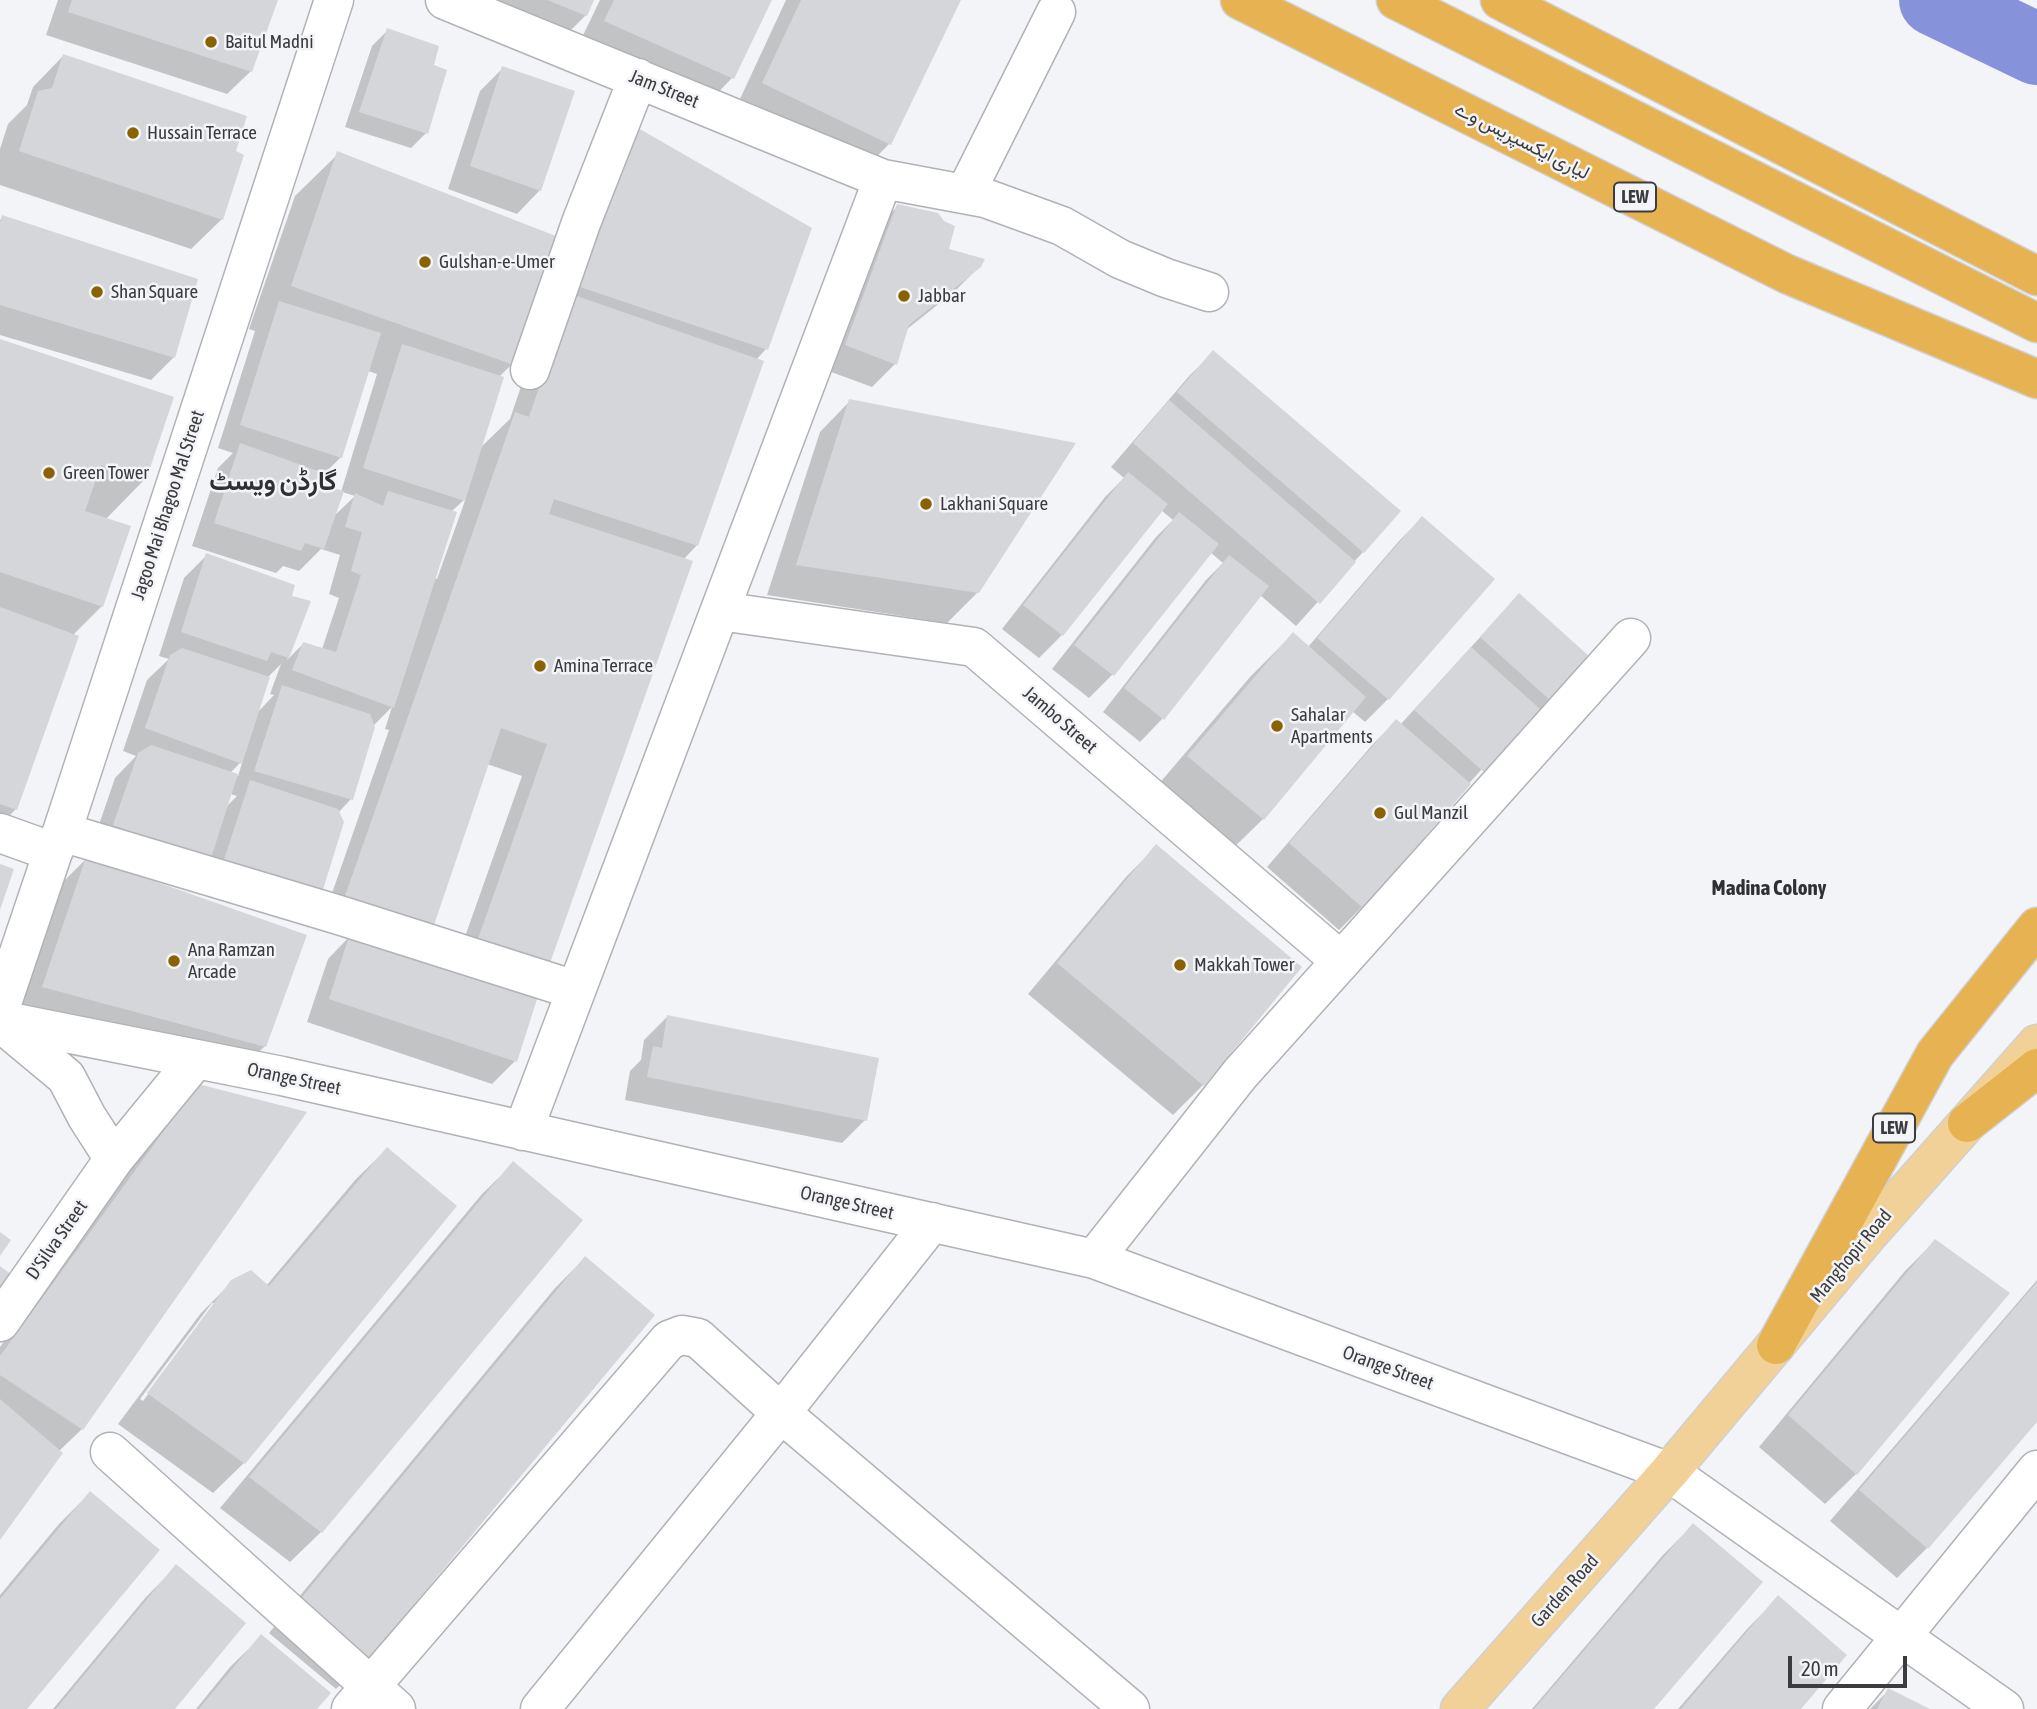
<!DOCTYPE html>
<meta charset="utf-8">
<style>
body{margin:0}
#map{position:relative;width:2037px;height:1709px;overflow:hidden;background:#f3f4f7;font-family:"Asap Condensed",sans-serif}
canvas{display:block}
.scale{position:absolute;left:1788px;top:1656px;width:119px;height:32px;box-sizing:border-box;border:4px solid #3c3c3e;border-top:0;padding-left:9px;font-size:21px;line-height:24px;white-space:nowrap;color:#3c3c3e;-webkit-text-stroke:5px #f3f4f7;paint-order:stroke}
</style>
<div id="map">
<canvas width="2037" height="1709"></canvas>
<div class="scale">20 m</div>
</div>
<script>
const ctx = document.querySelector('canvas').getContext('2d');
ctx.lineJoin = 'round';
function paint(path, color) { ctx.fillStyle = color; ctx.fill(path, 'evenodd'); }
const shape = rows => new Path2D(rows.map(r => 'M' + r).join(''));
function stroke(path, color, width, dash) { ctx.strokeStyle = color; ctx.lineWidth = width; ctx.lineCap = dash ? 'butt' : 'round'; ctx.setLineDash(dash || []); ctx.stroke(path); }
function drawText(font, color, halo, rows, align = 'center') {
  ctx.font = font + ' "Asap Condensed",Vazirmatn,sans-serif'; ctx.lineWidth = 5; ctx.setLineDash([]); ctx.textBaseline = 'middle'; ctx.strokeStyle = halo; ctx.fillStyle = color; for (const [text, x, y, turn = 0] of rows) {
    ctx.save(); ctx.translate(x, y); ctx.rotate((+turn || 0) * Math.PI / 180); ctx.textAlign = isNaN(turn) ? turn : align; if (halo) ctx.strokeText(text, 0, 0); ctx.fillText(text, 0, 0); ctx.restore();
  }
}
paint(shape([
 [58,0,277,0,251,71,227,94,46,35],
 [467,0,592,0,586,15,563,38],
 [600,0,770,0,732,78,702,109,575,52],
 [786,0,959,0,889,144,859,175,733,114],
 [388,30,432,66,426,133,411,148,345,127,372,46],
 [63,56,234,151,222,219,191,249,0,185,0,149,8,124,27,105,33,87],
 [503,68,540,190,517,214,448,189,480,91],
 [338,154,512,364,499,377,479,449,510,419,540,330,584,177,766,349,756,360,697,545,683,560,548,962,456,962,522,776,487,764,433,924,409,947,323,919,389,730,385,729,392,707,373,726,351,799,338,813,320,895,91,848,115,778,136,756,123,751,147,680,169,659,159,656,184,578,207,555,290,598,309,602,287,660,303,644,322,649,339,598,329,594,340,555,321,549,299,571,283,566,276,573,192,546,218,468,233,453,218,448,255,331,249,329,295,196],
 [368,371,377,374,341,492,324,487,323,475,341,457],
 [342,492,355,496,333,517],
 [466,498,437,579,434,578,451,512],
 [281,664,270,694,274,695,257,713,268,677],
 [243,760,238,776,230,773],
 [230,794,237,796,226,807],
 [898,206,946,250,980,266,956,290,906,330,895,364,872,387,823,369,875,229],
 [3,217,174,357,151,380,0,335,0,220],
 [0,341,145,479,105,520,102,606,73,635,16,809,0,825],
 [1214,352,1363,552,1296,626,1260,595,1163,718,1140,742,1103,712,1206,580,1223,563,1210,552,1112,675,1089,698,1052,669,1156,537,1173,520,1161,510,1062,635,1039,658,1002,629,1105,497,1124,478,1111,467,1190,375],
 [850,401,978,592,947,623,767,595,820,432],
 [1422,518,1492,579,1388,699,1365,722,1352,711,1263,819,1220,861,1146,799,1250,677,1293,634,1308,647,1399,541],
 [1504,611,1550,699,1535,715,1533,713,1462,791,1362,907,1339,930,1267,867,1373,744,1396,721,1400,725],
 [1156,847,1203,1085,1173,1115,1028,994,1126,877],
 [86,859,265,1046,234,1076,13,1017,56,889],
 [351,935,515,1061,492,1084,307,1022,328,959],
 [667,1017,865,1120,842,1143,625,1100,630,1071,641,1060,644,1040],
 [199,1086,82,1429,59,1451,0,1537,0,1347,168,1116],
 [387,1149,454,1206,244,1463,213,1493,118,1424,201,1313,232,1282,266,1286,356,1179],
 [212,1303,216,1303,143,1401,140,1399],
 [513,1164,580,1220,321,1532,290,1562,220,1508,482,1194],
 [1935,1241,2008,1294,1856,1474,1825,1504,1759,1447,1905,1271],
 [585,1258,366,1659,336,1689,269,1633,555,1288],
 [2037,1280,2037,1420,1927,1548,1897,1578,1830,1521],
 [90,1493,25,1709,0,1709,0,1595,59,1524],
 [1693,1525,1652,1709,1532,1709,1663,1555],
 [176,1567,173,1709,53,1709,146,1597],
 [1778,1598,1799,1709,1678,1709,1748,1628],
 [261,1637,315,1709,196,1709,230,1667],
 [1889,1690,1926,1709,1870,1709]
]), '#0003');
stroke(shape([
 [1935,0,2037,49]
]), '#8692d9', 72);
paint(shape([
 [72,0,278,0,252,72,68,12],
 [547,0,594,0,587,16],
 [614,0,772,0,734,79,604,21],
 [801,0,961,0,891,145,762,83],
 [387,28,439,46,434,65,447,70,428,134,359,112],
 [63,54,247,116,236,151,244,155,223,220,19,151,38,91,52,88],
 [502,66,575,91,541,191,470,166],
 [638,128,812,228,768,350,574,285],
 [337,151,561,238,514,365,291,286],
 [897,204,938,213,944,221,955,226,949,249,985,259,981,267,909,325,897,365,845,345],
 [2,215,198,279,175,358,0,305,0,223],
 [571,294,764,361,698,546,554,499,549,514,693,561,550,963,478,939,547,744,501,728,434,925,345,896,515,412,529,417],
 [279,301,381,333,342,458,240,425],
 [0,339,174,397,146,480,101,465,85,511,131,526,103,607,0,572],
 [402,344,504,377,465,501,363,468],
 [1213,350,1401,511,1364,553,1177,392],
 [849,399,1076,443,979,593,796,565],
 [1169,400,1356,562,1320,604,1133,443],
 [240,443,329,475,326,486,344,491,324,549,305,543,301,551,214,523],
 [1128,472,1168,504,1063,636,1023,605],
 [388,491,457,512,394,708,292,670,303,642,336,652,361,575,351,571,362,532,345,527,355,493,383,506],
 [1179,512,1219,544,1114,676,1074,645],
 [1422,516,1495,579,1389,700,1317,638],
 [206,553,295,585,292,596,311,601,289,658,271,652,267,661,181,632],
 [1229,555,1269,586,1164,720,1124,688],
 [1519,593,1590,657,1551,701,1480,637],
 [0,607,79,636,17,810,0,804],
 [1293,632,1366,697,1264,820,1187,756],
 [1471,647,1540,709,1484,772,1414,710],
 [182,648,270,677,242,764,145,728,170,655],
 [282,685,370,714,375,727,353,800,254,771],
 [1396,719,1471,784,1363,908,1289,843],
 [151,745,238,774,210,861,113,825,138,753],
 [250,780,338,809,344,822,321,896,222,866],
 [1156,844,1302,967,1204,1086,1057,963],
 [86,857,307,935,266,1047,42,987],
 [0,864,14,869,0,910],
 [350,933,538,996,517,1062,329,999],
 [667,1015,879,1058,867,1121,647,1077,653,1046,662,1048],
 [198,1084,307,1112,83,1430,0,1375,0,1356],
 [387,1147,457,1206,245,1464,147,1393,231,1280,251,1270,269,1286],
 [513,1161,583,1220,322,1533,249,1477],
 [0,1232,11,1240,0,1256],
 [1935,1239,2010,1293,1857,1475,1788,1415],
 [585,1256,655,1315,368,1660,298,1602],
 [0,1266,12,1275,0,1292],
 [2037,1282,2037,1422,1928,1549,1859,1490],
 [0,1399,63,1453,0,1540],
 [90,1491,160,1550,27,1709,0,1709,0,1599],
 [1693,1523,1763,1582,1654,1709,1534,1709],
 [176,1564,246,1623,175,1709,56,1709],
 [1778,1595,1847,1655,1801,1709,1681,1709],
 [261,1634,331,1693,317,1709,199,1709],
 [1888,1688,1930,1709,1877,1709]
]), '#d5d6d9');
const minor = shape([
 [445,0,883,179,985,198,1062,226,1120,259,1166,278,1209,292],
 [965,194,1056,12],
 [530,370,581,223,638,78],
 [720,611,974,647,1341,961],
 [62,832,339,915,575,990],
 [0,833,53,852],
 [0,1009,53,852,62,832,334,0],
 [0,1020,282,1076,1094,1259,1669,1472,2004,1709],
 [0,1022,66,1077,87,1117,114,1159],
 [523,1131,883,179],
 [1094,1259,1240,1074,1631,638],
 [0,1322,114,1159,196,1059],
 [110,1452,396,1709],
 [351,1709,669,1340,682,1335,698,1338,781,1413,1130,1709],
 [540,1709,781,1413,932,1222],
 [1842,1709,2037,1470]
]);
const major = shape([
 [1460,1709,1669,1472,1866,1237,2037,1044]
]);
const highway = shape([
 [1240,0,1787,274,2037,379],
 [1396,0,2037,323],
 [1500,0,2037,276],
 [1967,1123,2037,1068],
 [1776,1345,1935,1054,2037,927]
]);
stroke(minor, '#b1b2b5', 41);
stroke(major, '#d0d0d1', 41);
stroke(highway, '#d0d0d1', 41);
stroke(minor, '#fff', 38);
stroke(major, '#f1d197', 38);
stroke(highway, '#e7b251', 38);
for (const [x, y, r, color] of [
 [211,42,7,"#8a6202"],
 [133,133,7,"#8a6202"],
 [425,262,7,"#8a6202"],
 [97,292,7,"#8a6202"],
 [904,296,7,"#8a6202"],
 [49,473,7,"#8a6202"],
 [926,504,7,"#8a6202"],
 [540,666,7,"#8a6202"],
 [1277,726,7,"#8a6202"],
 [1380,813,7,"#8a6202"],
 [174,961,7,"#8a6202"],
 [1180,965,7,"#8a6202"]
]) { const dot = new Path2D(); dot.arc(x, y, r, 0, 2 * Math.PI); ctx.fillStyle = color; ctx.fill(dot); stroke(dot, '#f3f4f7', 2.5); }
for (const [x, y, w] of [
 [1635,197,42],
 [1894,1128,42]
]) { const box = new Path2D(); box.roundRect(x - w / 2, y - 14.5, w, 29, 5); ctx.fillStyle = '#f3f4f7'; ctx.fill(box); stroke(box, '#3c3c3e', 2); }
drawText('bold 18px', '#3c3c3e', null, [
 ["LEW",1635,197],
 ["LEW",1894,1128]
]);
drawText('19px', '#3c3c3e', '#f3f4f7', [
 ["Baitul Madni",225,42],
 ["Hussain Terrace",147,133],
 ["Gulshan-e-Umer",439,262],
 ["Shan Square",111,292],
 ["Jabbar",918,296],
 ["Green Tower",63,473],
 ["Lakhani Square",940,504],
 ["Amina Terrace",554,666],
 ["Sahalar",1291,715],
 ["Apartments",1291,737],
 ["Gul Manzil",1394,813],
 ["Ana Ramzan",188,950],
 ["Arcade",188,972],
 ["Makkah Tower",1194,965]
], 'left');
drawText('19px', '#3c3c3e', '#f3f4f7', [
 ["Jam Street",664,89,22],
 ["لیاری ایکسپریس وے",1522,141,27],
 ["Jagoo Mai Bhagoo Mal Street",168,505,-72],
 ["Jambo Street",1060,720,41],
 ["Orange Street",294,1079,12],
 ["Orange Street",847,1203,13],
 ["D'Silva Street",57,1240,-55],
 ["Manghopir Road",1851,1256,-50],
 ["Orange Street",1388,1368,20],
 ["Garden Road",1565,1591,-48]
]);
drawText('bold 21px', '#303033', '#f3f4f7', [
 ["Madina Colony",1769,888]
]);
drawText('bold 26px', '#303033', '#f3f4f7', [
 ["گارڈن ویسٹ",273,482]
]);
</script>
